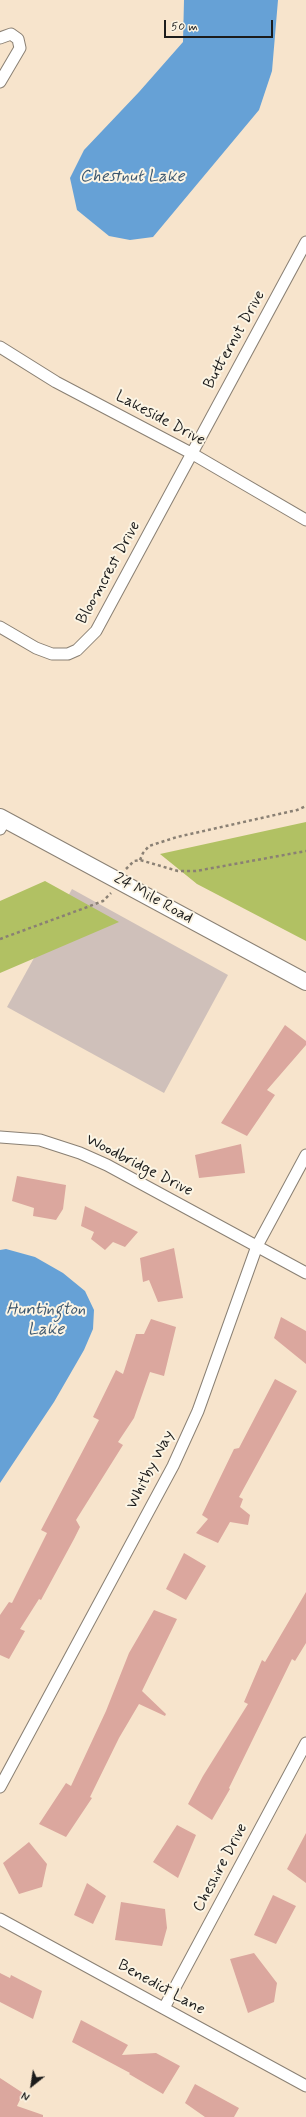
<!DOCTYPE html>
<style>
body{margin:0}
#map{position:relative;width:306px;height:2117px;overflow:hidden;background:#f7e4cc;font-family:Mynerve,sans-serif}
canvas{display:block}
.north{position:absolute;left:12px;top:2065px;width:40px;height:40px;-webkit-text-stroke:3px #fcf5e5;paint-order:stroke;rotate:210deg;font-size:11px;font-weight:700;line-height:16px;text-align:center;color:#1c1c1c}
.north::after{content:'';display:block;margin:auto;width:14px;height:18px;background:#1c1c1c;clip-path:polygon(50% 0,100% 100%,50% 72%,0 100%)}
.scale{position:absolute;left:164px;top:20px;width:109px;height:18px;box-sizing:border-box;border:2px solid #1c1c1c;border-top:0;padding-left:5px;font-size:12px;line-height:14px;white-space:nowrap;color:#1c1c1c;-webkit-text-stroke:3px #fcf5e5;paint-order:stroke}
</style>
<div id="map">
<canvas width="306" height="2117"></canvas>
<div class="north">N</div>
<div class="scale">50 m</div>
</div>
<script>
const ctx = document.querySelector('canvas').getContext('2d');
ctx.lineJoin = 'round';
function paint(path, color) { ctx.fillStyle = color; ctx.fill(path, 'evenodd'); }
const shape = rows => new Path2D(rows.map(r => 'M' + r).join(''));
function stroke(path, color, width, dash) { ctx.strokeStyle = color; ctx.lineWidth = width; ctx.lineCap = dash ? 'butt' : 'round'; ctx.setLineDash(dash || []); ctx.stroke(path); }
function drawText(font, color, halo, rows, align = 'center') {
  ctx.font = font + ' Mynerve,sans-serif'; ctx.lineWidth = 4; ctx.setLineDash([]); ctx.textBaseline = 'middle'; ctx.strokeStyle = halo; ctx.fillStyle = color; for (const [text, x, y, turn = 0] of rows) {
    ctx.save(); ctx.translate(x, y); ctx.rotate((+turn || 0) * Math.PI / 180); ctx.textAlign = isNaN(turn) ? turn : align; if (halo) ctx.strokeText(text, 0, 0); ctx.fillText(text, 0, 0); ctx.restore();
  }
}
paint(shape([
 [72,889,228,975,164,1093,7,1007]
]), '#cfc0ba');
paint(shape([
 [306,822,306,941,197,884,160,854],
 [45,881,119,922,0,973,0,901]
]), '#b1c163');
paint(shape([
 [184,0,278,0,272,71,259,110,153,237,130,240,109,236,77,210,70,178,84,150,139,92,183,42],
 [6,1249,35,1257,63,1273,85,1291,94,1310,93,1329,84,1350,54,1402,0,1483,0,1250]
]), '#66a1d6');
paint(shape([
 [285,1025,306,1041,306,1045,267,1090,275,1095,247,1136,221,1123],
 [241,1144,245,1173,199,1178,195,1155],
 [17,1176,66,1185,63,1209,56,1220,33,1216,34,1208,12,1201],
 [85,1206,138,1232,125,1247,113,1242,105,1250,91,1239,94,1232,81,1226],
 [174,1248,183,1298,158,1302,149,1280,143,1282,140,1258],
 [281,1317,306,1331,306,1364,274,1338],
 [151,1319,176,1327,164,1376,150,1372,134,1418,118,1442,123,1445,76,1520,80,1527,74,1539,41,1600,39,1599,20,1629,25,1631,9,1659,0,1655,0,1615,9,1602,12,1603,47,1533,41,1530,99,1420,93,1417,116,1370,123,1374,136,1334,144,1334],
 [275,1379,297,1391,239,1497,243,1499,240,1507,250,1515,248,1525,230,1522,218,1543,196,1533,208,1519,202,1515,234,1449,239,1448],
 [184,1553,206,1566,186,1600,166,1589],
 [306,1592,306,1643,295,1661,292,1659,229,1788,230,1789,212,1820,188,1804,203,1776,248,1704,244,1702,262,1660,265,1662],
 [154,1610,177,1619,142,1691,166,1714,165,1716,139,1704,119,1738,90,1797,92,1798,66,1837,39,1824,66,1783,71,1786,106,1711,129,1653],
 [177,1825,196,1835,178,1878,153,1862],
 [306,1833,306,1883,287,1869],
 [29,1842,47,1864,42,1887,19,1894,3,1863],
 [87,1883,106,1896,93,1924,74,1915],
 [273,1895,296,1906,276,1944,254,1935],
 [121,1902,165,1909,167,1928,162,1946,115,1940],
 [254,1953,277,1983,274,2002,248,2013,230,1959],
 [0,1973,10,1978,11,1975,42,1991,33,2019,0,2002],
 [81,2020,128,2045,122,2055,156,2053,180,2066,163,2094,129,2074,130,2073,72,2042],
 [0,2078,23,2093,17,2106,43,2115,43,2117,0,2117],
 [195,2084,239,2108,234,2117,205,2117,185,2103]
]), '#dba79e');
const street = shape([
 [0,38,11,34,18,39,20,48,0,82],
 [0,347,56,382,191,453,306,520],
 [0,627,36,648,52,654,68,654,77,650,96,631,306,242],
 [0,829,5,820],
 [0,1137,40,1140,80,1153,107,1165,306,1273],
 [0,1787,173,1466,198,1411,257,1246,306,1155],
 [0,1919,306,2086],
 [164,2008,306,1743]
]);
const secondary = shape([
 [0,817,306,982]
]);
stroke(street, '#8a8074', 13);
stroke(secondary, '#8a8074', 18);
stroke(shape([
 [140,860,143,853,149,846,177,837,297,810,306,806],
 [126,869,134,861,140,860,178,871,196,871,306,851],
 [0,939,82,909,103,901,111,893]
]), '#8a8074', 2.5, [3, 3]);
stroke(street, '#fff', 11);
stroke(secondary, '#fff', 16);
drawText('16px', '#1c1c1c', '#fcf5e5', [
 ["Butternut Drive",235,340,-61],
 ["Lakeside Drive",160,419,28],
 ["Bloomcrest Drive",109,573,-61],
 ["24 Mile Road",153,899,29],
 ["Woodbridge Drive",139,1166,27],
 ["Whitby Way",151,1470,-63],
 ["Cheshire Drive",221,1868,-62],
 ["Benedict Lane",161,1988,29]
]);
drawText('italic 17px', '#3d5870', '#fcf5e5', [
 ["Chestnut Lake",132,177],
 ["Huntington",46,1310],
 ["Lake",46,1330]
]);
</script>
